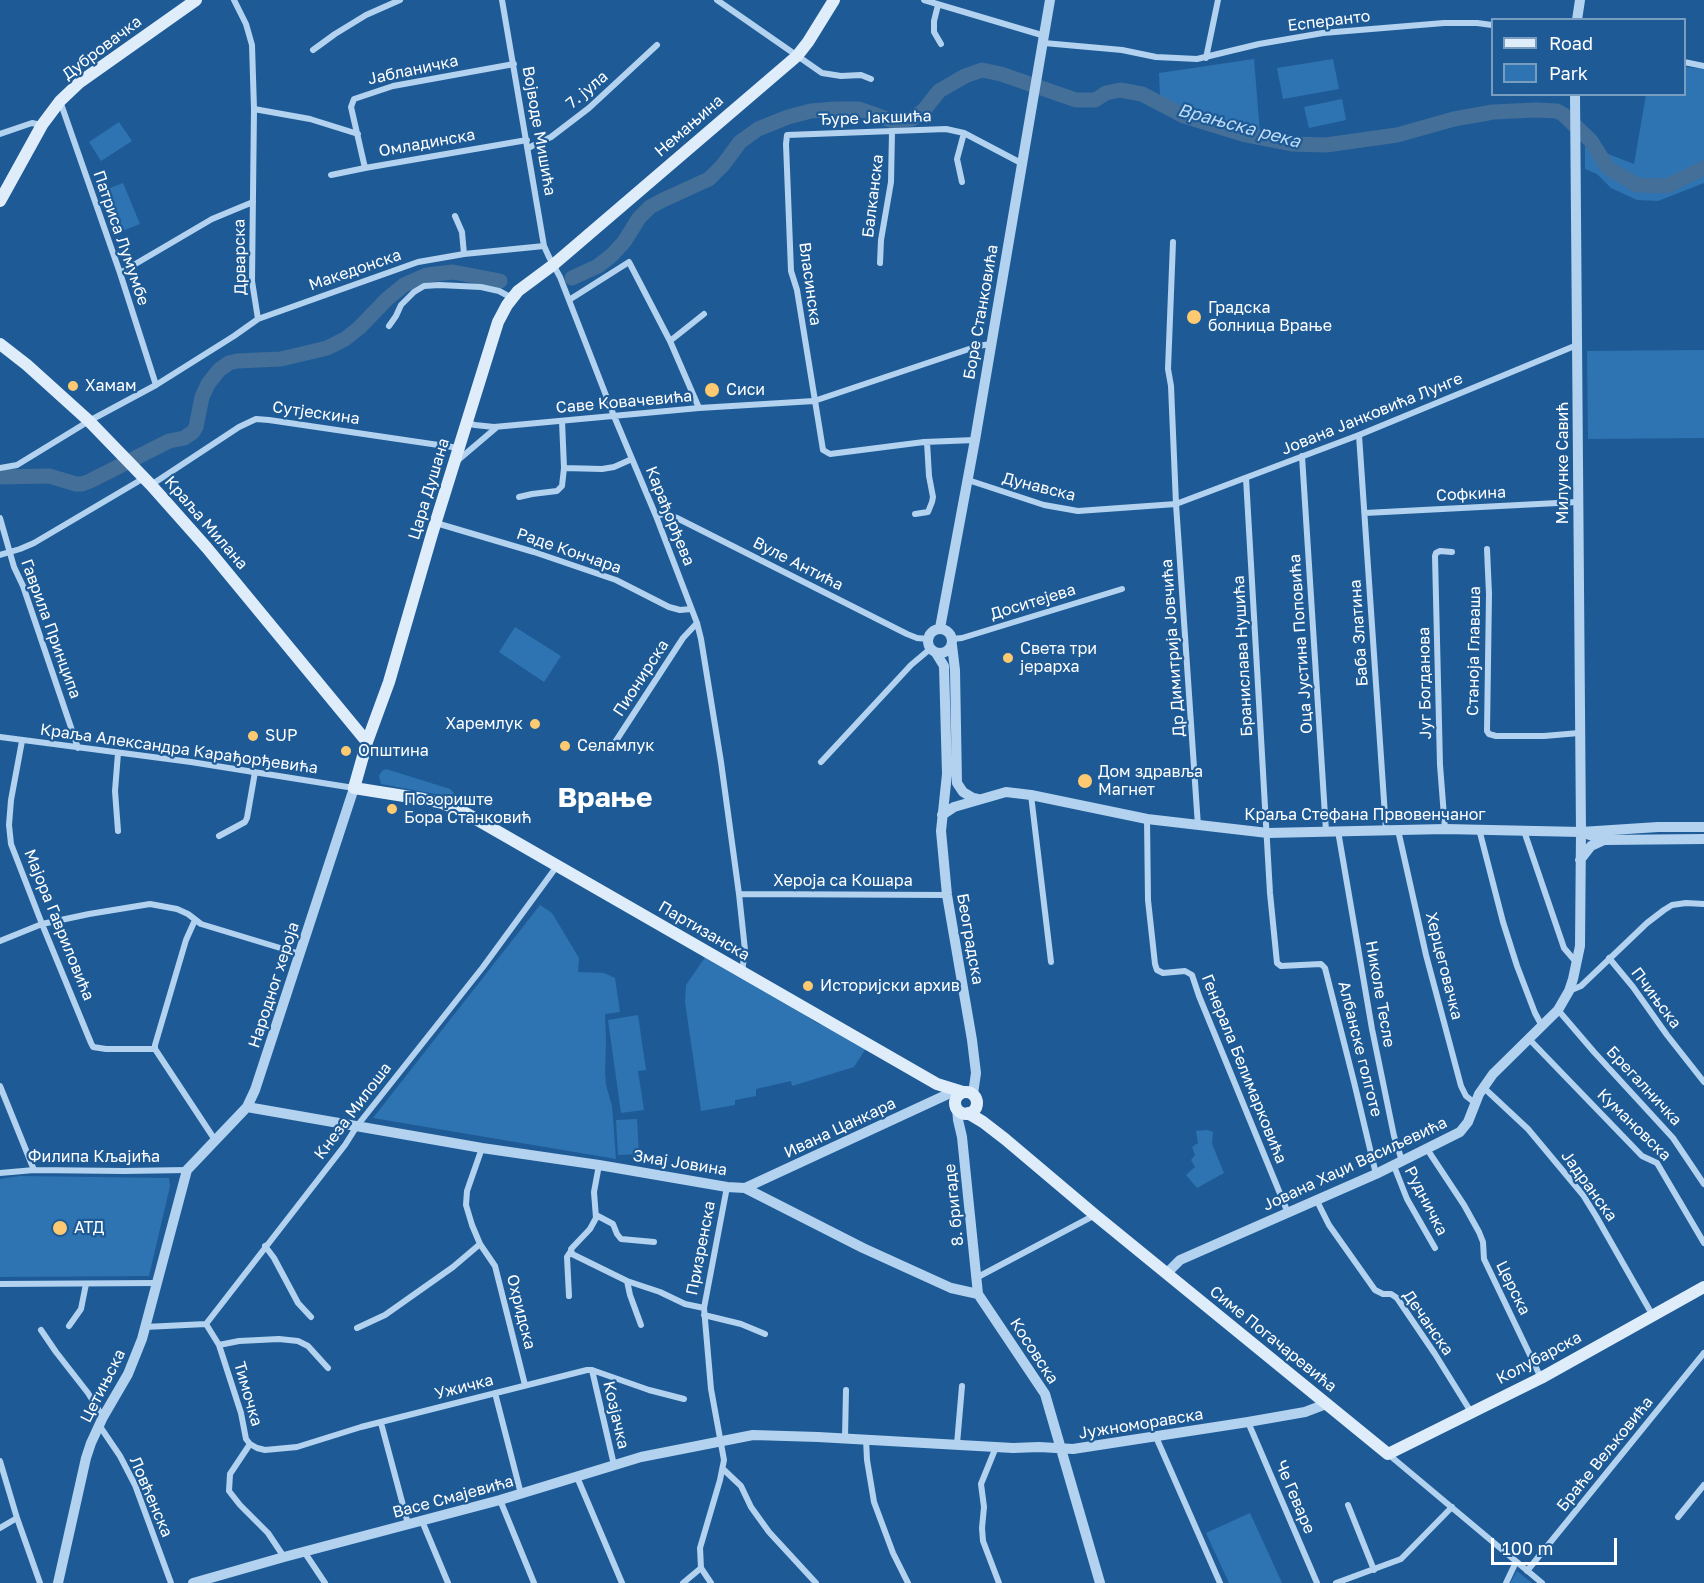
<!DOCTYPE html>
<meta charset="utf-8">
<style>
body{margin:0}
#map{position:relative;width:1704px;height:1583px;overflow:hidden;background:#1e5b96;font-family:"Golos Text",sans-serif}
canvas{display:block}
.legend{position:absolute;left:1491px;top:18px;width:195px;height:78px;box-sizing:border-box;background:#1e5b96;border:2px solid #789dc0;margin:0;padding:8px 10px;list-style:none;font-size:18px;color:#fff}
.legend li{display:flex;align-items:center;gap:12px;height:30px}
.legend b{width:30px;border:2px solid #789dc0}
.scale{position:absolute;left:1491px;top:1538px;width:126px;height:27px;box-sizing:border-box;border:3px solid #fff;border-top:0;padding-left:8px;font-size:18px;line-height:21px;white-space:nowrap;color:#fff;-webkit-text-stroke:4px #1e5b96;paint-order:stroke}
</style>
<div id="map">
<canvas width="1704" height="1583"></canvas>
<ul class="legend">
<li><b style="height:8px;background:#dfedfb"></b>Road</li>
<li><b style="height:16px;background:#2e74b2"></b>Park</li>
</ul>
<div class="scale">100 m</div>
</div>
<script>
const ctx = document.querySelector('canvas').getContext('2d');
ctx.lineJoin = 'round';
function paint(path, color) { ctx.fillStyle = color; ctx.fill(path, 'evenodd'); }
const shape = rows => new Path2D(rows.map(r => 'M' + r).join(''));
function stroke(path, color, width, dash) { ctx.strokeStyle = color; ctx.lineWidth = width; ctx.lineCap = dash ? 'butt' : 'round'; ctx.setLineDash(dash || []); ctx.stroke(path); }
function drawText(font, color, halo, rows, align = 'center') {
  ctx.font = font + ' "Golos Text",sans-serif'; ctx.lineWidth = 4.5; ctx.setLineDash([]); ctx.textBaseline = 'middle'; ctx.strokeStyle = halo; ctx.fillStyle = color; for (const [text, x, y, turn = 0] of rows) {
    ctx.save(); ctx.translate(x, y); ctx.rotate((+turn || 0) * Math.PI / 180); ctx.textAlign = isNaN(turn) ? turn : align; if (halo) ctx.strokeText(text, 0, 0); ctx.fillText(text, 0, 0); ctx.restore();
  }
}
paint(shape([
 [1254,59,1260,133,1186,111,1160,97,1159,73],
 [1333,59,1339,89,1283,99,1277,68],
 [1685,67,1704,69,1704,183,1658,201,1637,200,1611,188,1597,174,1585,169,1585,145,1634,164,1646,95,1684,94],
 [1342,99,1346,120,1309,128,1304,107],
 [119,122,132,141,101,161,89,142],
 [123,183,140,224,117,233,100,192],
 [1704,350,1704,438,1588,439,1587,351],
 [515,627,561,656,544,682,499,652],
 [386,769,450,789,454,793,452,795,446,796,381,784,379,776,382,771],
 [540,905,552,913,579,958,578,972,604,973,615,978,620,1012,605,1014,606,1041,605,1072,606,1085,612,1106,616,1159,373,1118],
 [708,953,753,979,815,1022,868,1045,854,1067,792,1086,791,1081,756,1089,756,1096,735,1100,735,1105,701,1111,685,1002,686,985],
 [638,1015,646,1070,638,1071,644,1110,621,1113,608,1020],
 [637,1119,639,1154,618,1155,616,1120],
 [1207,1130,1213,1132,1212,1144,1224,1173,1197,1188,1186,1175,1195,1167,1191,1160,1195,1155,1192,1147,1198,1143,1196,1131],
 [20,1176,169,1178,170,1186,149,1276,0,1277,0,1179],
 [1250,1513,1282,1583,1229,1583,1206,1533],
 [1517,1571,1532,1583,1510,1583]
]), '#2e74b2');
stroke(shape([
 [572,278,598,266,612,255,624,242,639,218,650,207,663,200,709,179,723,165,740,142,758,129,788,117,811,111,835,109,859,109,893,121,912,119,924,110,939,91,965,76,982,70,1001,74,1076,100,1095,100,1106,93,1120,90,1142,94,1184,116,1246,135,1292,144,1326,145,1397,135,1454,119,1493,112,1536,110,1557,111,1564,115,1591,141,1608,168,1637,185,1667,186,1704,168],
 [0,477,49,476,76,484,82,484,90,481,169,441,184,438,193,432,196,427,202,397,208,384,219,370,229,363,237,361,281,359,327,348,345,339,360,327,387,299,404,285,427,275,453,272,500,281]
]), '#446f98', 15);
stroke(shape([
 [502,0,544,246,549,257,560,277,614,416,656,516,697,623,701,639,721,762,739,894,745,950,742,972],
 [717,0,822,73,841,76,861,75,871,79],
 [924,0,1045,36],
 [938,5,934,21,934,32,941,44],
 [1044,43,1122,50,1156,57,1197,59,1259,44,1323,33,1444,23,1477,23,1492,25],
 [313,50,335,34,366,15,400,0],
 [1206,58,1218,0],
 [1684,62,1704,66],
 [60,101,120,273,156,385],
 [254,109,310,119,358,134],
 [0,134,32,123,41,125],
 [528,148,551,137,589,108,657,45],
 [365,168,351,107,354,99,393,86,514,64],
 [331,175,365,168,527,140],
 [962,182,957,159,964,133],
 [455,216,462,232,464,254],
 [1173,242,1168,369,1171,386,1176,504,1198,826],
 [880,263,881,240,891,182,892,132],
 [120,273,212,219,253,202],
 [569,300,629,262,670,341,699,408],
 [258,319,418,262,464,254,544,246],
 [389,326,396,316,401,305,414,292,424,286,439,285,481,287,499,291,512,298],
 [670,341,704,314],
 [467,423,475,425,494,427,699,408,814,401,978,346,991,344],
 [1359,435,1386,830],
 [975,440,924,442,830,454,823,450,797,290,791,271,786,144,787,135,946,129,964,133,1021,163],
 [1302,456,1326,831],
 [457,461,497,427],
 [0,468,17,465,89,421,156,385,234,336,258,319,252,281,254,109,252,45,246,24,234,0],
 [564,468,602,469,614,467,632,459],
 [1246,478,1270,893,1277,963,1281,966,1321,964,1325,968,1354,1082,1376,1174],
 [968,480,1044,505,1078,511,1176,504,1359,435,1577,345],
 [151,485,239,427,256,419,269,420,459,448],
 [519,497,532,494,557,491,562,486,564,468,562,421],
 [1365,513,1577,502],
 [915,514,928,512,932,502,933,497,929,476,927,442],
 [656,516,663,514,677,518,907,634,917,638,928,639],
 [0,518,14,567,23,586,78,748],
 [436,523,534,552,616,580,669,607,680,610,691,609],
 [1487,549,1489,594,1487,731,1489,734,1496,736,1544,736,1579,733],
 [0,555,20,549,34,543,144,478],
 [952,639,962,638,1122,589],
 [0,737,191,762,354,788],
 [22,741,11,800,9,825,11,844,42,924,91,1043,93,1047,106,1049,155,1049],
 [610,750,683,638,697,623],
 [118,753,115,791,118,831],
 [821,762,911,665,930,649],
 [1031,795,1051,962],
 [1147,819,1148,900,1155,964,1157,970,1163,973,1185,971,1192,975,1199,996,1288,1213],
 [1445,829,1440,765,1435,556,1436,553,1440,551,1452,552],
 [1479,829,1503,922,1517,966,1535,1013,1542,1026],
 [1398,830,1426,955,1461,1086,1466,1096,1475,1103],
 [1338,831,1372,1029,1394,1136,1402,1161],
 [1524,831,1564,948,1576,962],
 [219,836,245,822,247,818,255,772],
 [739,894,947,895],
 [195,920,186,940,155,1045,155,1049,215,1140],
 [0,941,42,924,89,914,150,904,177,909,188,914,201,924,300,954],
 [1609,958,1633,987,1667,1035,1704,1082],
 [1569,991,1581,986,1647,923,1664,910,1672,905,1686,903,1704,904],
 [1558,1010,1594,1052,1673,1138,1704,1184],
 [1529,1039,1642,1156,1657,1163,1704,1243],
 [0,1086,34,1170],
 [1483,1087,1528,1129,1583,1195,1596,1216,1653,1316],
 [482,1148,467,1191,466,1205,472,1225,480,1244,495,1266,525,1385],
 [1427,1149,1464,1205,1479,1232,1483,1242,1484,1259,1541,1378],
 [599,1165,594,1192,596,1218,590,1229,571,1249,572,1254,627,1281,660,1292,685,1304,704,1308],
 [1394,1166,1407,1199,1435,1248],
 [0,1173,34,1170,124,1171,187,1170],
 [1317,1201,1329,1225,1375,1290,1383,1294,1391,1294,1397,1298,1435,1354,1471,1412],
 [596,1215,613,1224,617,1234,621,1239,654,1242],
 [265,1246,274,1258,298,1303,311,1317],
 [976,1278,1095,1215],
 [627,1281,630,1295,641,1325],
 [0,1284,157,1283],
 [569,1296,567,1257,571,1251],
 [704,1315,741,1324,765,1334],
 [206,1324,219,1345,241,1413,246,1439,250,1444],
 [69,1326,81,1309,86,1284],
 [145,1327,206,1324,345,1145,357,1126,483,967,557,866],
 [357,1328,385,1315,453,1267,480,1244],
 [41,1330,56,1352,88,1393,103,1417],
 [219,1345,239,1341,279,1339,298,1341,308,1346,328,1368],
 [592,1370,614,1465],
 [495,1393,521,1494],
 [1248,1422,1317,1583],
 [381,1423,408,1524],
 [99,1425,120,1456,135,1485,171,1583],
 [1156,1437,1220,1583],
 [845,1438,846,1390],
 [866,1439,867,1460,874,1502,893,1553,908,1583],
 [250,1444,257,1448,265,1450,297,1447,361,1427,587,1370,592,1370,649,1390,684,1399],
 [250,1444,230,1474,229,1491,240,1505,268,1533,284,1557],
 [957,1444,962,1386],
 [996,1447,981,1484,984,1507,982,1528,983,1541,999,1583],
 [1388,1454,1542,1583],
 [0,1461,17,1518,40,1583],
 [723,1469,741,1486,751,1507,769,1532,816,1583],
 [577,1477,622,1583],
 [500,1500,534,1583],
 [1348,1505,1374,1570],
 [1678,1517,1704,1485],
 [422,1521,448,1583],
 [0,1528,17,1518],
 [305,1553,325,1583],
 [1527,1571,1704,1353],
 [683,1583,701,1568],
 [711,1583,701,1568,700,1548,720,1480,724,1460,711,1389,704,1308,727,1187],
 [1336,1583,1401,1559,1452,1507],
 [1506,1583,1516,1562]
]), '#b2d2ef', 6);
stroke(shape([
 [1577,20,1580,0],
 [940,628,975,440,1050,0],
 '928 641a12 12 0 1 1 24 0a12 12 0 1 1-24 0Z',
 [952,645,955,670,957,783,963,792,973,798,978,799],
 [936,653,944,666,947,774,941,831,947,895,972,1040,976,1073,973,1094],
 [942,815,954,807,1006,792,1031,795,1147,819,1268,833,1445,829,1581,832,1658,827,1704,827],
 [1587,834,1604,840,1704,839],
 [1580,860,1591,846,1604,840],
 [247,1107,482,1148,599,1165,727,1187,745,1188,863,1248,951,1288,978,1294],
 [957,1108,958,1120,962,1137,978,1294,1045,1394,1100,1583],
 [745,1188,946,1095],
 [1167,1273,1180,1260,1376,1174,1460,1132,1468,1122,1479,1094,1493,1074,1558,1010,1569,991,1573,979,1580,946,1581,832,1575,94],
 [58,1583,86,1458,91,1443,103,1417,128,1374,142,1339,187,1170,247,1107,255,1090,354,788],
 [193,1583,284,1557,500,1500,641,1457,753,1435,818,1437,1013,1448,1039,1447,1073,1449,1248,1422,1305,1412,1326,1404]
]), '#b2d2ef', 10);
stroke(shape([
 [834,0,808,42,797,56,553,265,518,291,507,305,498,322,432,534,389,682,367,742,354,788,423,799,442,803,462,811,937,1084,963,1092],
 [0,201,42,125,60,101,80,82,196,0],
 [0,344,27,365,89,421,151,485,207,548,367,742],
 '955 1103a11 11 0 1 1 22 0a11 11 0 1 1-22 0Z',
 [968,1113,983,1122,1005,1139,1095,1215,1388,1454,1541,1378,1704,1287]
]), '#dfedfb', 12);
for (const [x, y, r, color] of [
 [1194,317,8,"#fdca71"],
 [73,386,6,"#fdca71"],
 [712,390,8,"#fdca71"],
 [1008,658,6,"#fdca71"],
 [535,724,6,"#fdca71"],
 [253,736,6,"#fdca71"],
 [565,746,6,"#fdca71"],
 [346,751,6,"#fdca71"],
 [1085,781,8,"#fdca71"],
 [392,809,6,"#fdca71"],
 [808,986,6,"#fdca71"],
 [60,1228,8,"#fdca71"]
]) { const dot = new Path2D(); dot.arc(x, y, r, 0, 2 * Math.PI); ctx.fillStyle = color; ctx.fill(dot); stroke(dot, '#1e5b96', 2); }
drawText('16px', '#fff', '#1e5b96', [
 ["Есперанто",1329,21,-7],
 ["Дубровачка",102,48,-37],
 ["Јабланичка",413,70,-12],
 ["7. јула",587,90,-40],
 ["Ђуре Јакшића",875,118,-2],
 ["Немањина",689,126,-41],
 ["Војводе Мишића",539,131,80],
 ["Омладинска",427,143,-10],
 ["Балканска",873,196,-83],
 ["Патриса Лумумбе",121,238,71],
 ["Дрварска",240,257,-91],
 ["Македонска",355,270,-19],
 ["Власинска",810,284,82],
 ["Боре Станковића",981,312,-80],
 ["Саве Ковачевића",624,402,-5],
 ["Сутјескина",316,413,8],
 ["Јована Јанковића Лунге",1372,414,-22],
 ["Милунке Савић",1563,463,-90],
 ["Дунавска",1039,487,14],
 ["Цара Душана",429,489,-73],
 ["Софкина",1471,494,-3],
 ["Карађорђева",670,516,68],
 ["Краља Милана",206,523,49],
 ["Раде Кончара",569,551,19],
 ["Вуле Антића",798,564,27],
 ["Доситејева",1033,602,-17],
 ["Гаврила Принципа",51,629,70],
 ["Баба Златина",1359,633,-94],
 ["Оца Јустина Поповића",1301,644,-94],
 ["Др Димитрија Јовчића",1173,648,-94],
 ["Станоја Главаша",1474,651,-89],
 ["Бранислава Нушића",1243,656,-93],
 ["Пионирска",641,678,-57],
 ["Југ Богданова",1425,683,-91],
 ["Краља Александра Карађорђевића",179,749,8],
 ["Краља Стефана Првовенчаног",1365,815],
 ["Хероја са Кошара",843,881],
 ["Мајора Гавриловића",59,925,68],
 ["Партизанска",704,931,30],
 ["Београдска",970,939,80],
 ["Херцеговачка",1444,966,76],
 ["Народног хероја",274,985,-72],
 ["Николе Тесле",1380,994,80],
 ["Пчињска",1656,998,53],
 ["Албанске голготе",1360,1049,76],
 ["Генерала Белимарковића",1244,1069,68],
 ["Брегалничка",1644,1086,47],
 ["Кнеза Милоша",353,1111,-53],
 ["Кумановска",1634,1125,44],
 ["Ивана Цанкара",840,1128,-25],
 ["Филипа Кљајића",94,1157],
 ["Змај Јовина",680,1163,9],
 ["Јована Хаџи Васиљевића",1355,1164,-25],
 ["Јадранска",1589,1186,54],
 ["Рудничка",1426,1201,63],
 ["8. бригаде",954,1205,-96],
 ["Призренска",701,1248,-79],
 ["Церска",1513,1288,64],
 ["Охридска",521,1312,76],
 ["Дечанска",1428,1323,55],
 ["Симе Погачаревића",1273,1339,39],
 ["Косовска",1034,1351,57],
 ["Колубарска",1539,1358,-28],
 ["Цетињска",103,1386,-63],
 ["Ужичка",464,1387,-14],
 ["Тимочка",248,1394,74],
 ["Козјачка",616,1415,77],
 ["Јужноморавска",1141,1424,-9],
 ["Браће Вељковића",1605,1454,-51],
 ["Ловћенска",151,1497,67],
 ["Васе Смајевића",453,1497,-15],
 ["Че Геваре",1295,1497,67]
]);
drawText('16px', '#fff', '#1e5b96', [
 ["Градска",1208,308],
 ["болница Врање",1208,326],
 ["Хамам",85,386],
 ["Сиси",726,390],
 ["Света три",1020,649],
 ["јерарха",1020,667],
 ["Харемлук",523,724,"right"],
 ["SUP",265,736],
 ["Селамлук",577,746],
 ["Општина",358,751],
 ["Дом здравља",1098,772],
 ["Магнет",1098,790],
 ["Позориште",404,800],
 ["Бора Станковић",404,818],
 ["Историјски архив",820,986],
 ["АТД",74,1228]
], 'left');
drawText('italic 18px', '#bedcf6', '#1e5b96', [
 ["Врањска река",1239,126,15]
]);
drawText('bold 28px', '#fff', '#1e5b96', [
 ["Врање",605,798]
]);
</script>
